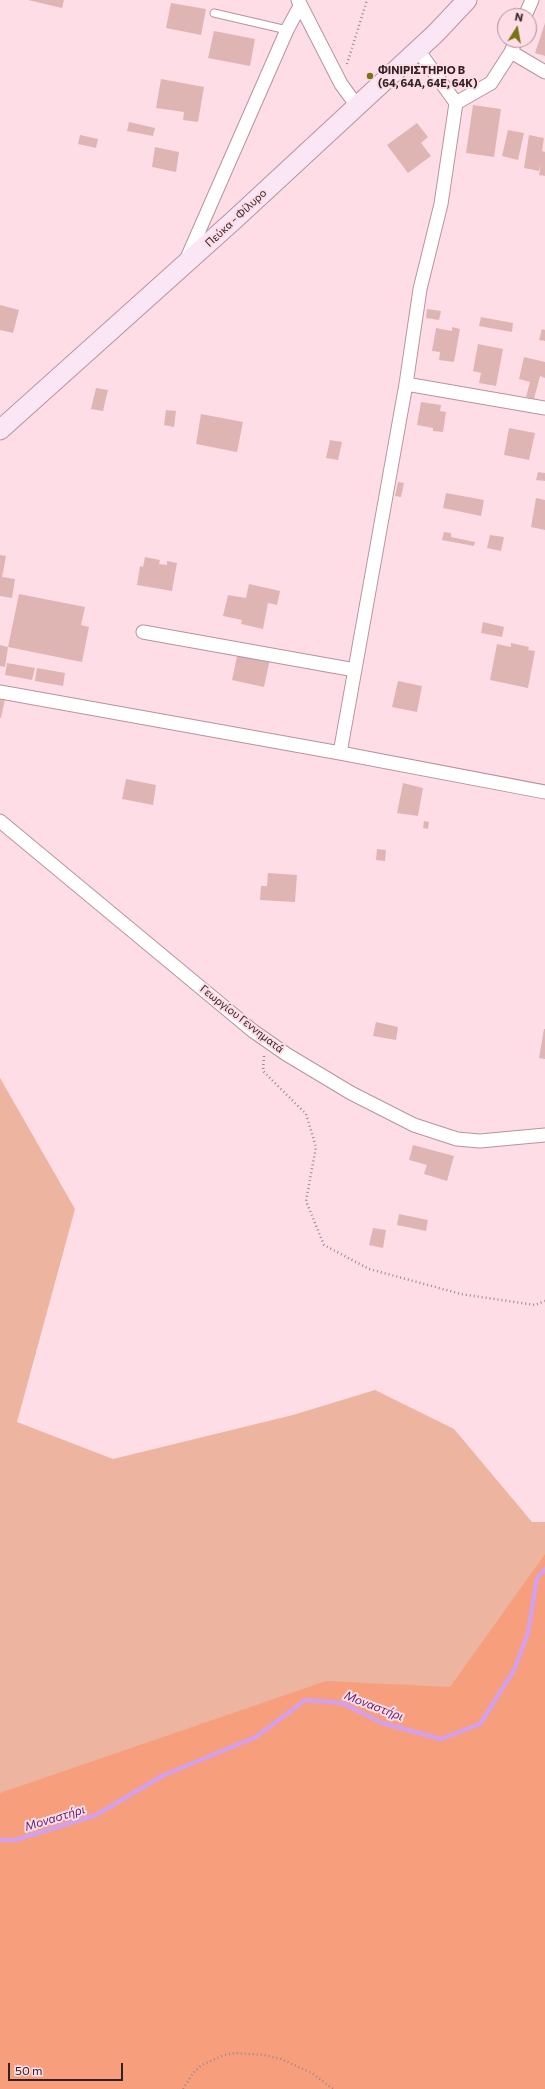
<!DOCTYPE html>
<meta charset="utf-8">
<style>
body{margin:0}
#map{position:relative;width:545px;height:2089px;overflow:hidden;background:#fedde6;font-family:Commissioner,sans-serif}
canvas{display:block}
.north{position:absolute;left:497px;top:8px;width:40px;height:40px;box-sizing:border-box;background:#fedde6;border:1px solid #ac9299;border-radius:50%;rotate:11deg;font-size:11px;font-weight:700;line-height:16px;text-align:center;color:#312226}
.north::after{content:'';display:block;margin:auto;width:14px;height:18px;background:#787316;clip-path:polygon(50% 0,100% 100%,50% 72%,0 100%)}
.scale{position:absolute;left:8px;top:2063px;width:115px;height:18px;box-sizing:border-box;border:2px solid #312226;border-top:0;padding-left:5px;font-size:12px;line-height:14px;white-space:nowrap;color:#312226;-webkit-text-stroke:3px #fedde6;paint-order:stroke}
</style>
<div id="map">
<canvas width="545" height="2089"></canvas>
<div class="north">N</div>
<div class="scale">50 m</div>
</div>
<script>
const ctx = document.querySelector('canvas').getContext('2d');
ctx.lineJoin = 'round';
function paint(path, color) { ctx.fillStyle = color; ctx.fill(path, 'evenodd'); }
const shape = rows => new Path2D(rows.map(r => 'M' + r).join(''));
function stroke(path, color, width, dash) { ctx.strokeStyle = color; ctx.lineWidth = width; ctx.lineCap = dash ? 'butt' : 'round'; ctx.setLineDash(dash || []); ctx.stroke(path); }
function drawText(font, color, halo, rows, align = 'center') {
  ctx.font = font + ' Commissioner,sans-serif'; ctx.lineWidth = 4; ctx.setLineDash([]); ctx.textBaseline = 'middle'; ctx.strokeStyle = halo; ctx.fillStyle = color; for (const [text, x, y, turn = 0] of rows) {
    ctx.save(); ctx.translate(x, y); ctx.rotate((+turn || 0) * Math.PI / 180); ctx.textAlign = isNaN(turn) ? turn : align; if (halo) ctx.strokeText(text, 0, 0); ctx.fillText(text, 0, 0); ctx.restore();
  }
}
paint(shape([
 [0,1078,75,1209,17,1422,113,1459,293,1415,375,1390,454,1429,532,1522,545,1522,545,2089,0,2089]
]), '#edb59f');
paint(shape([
 [545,1554,545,2089,0,2089,0,1793,326,1681,450,1687]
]), '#f79f7d');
stroke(shape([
 [0,1840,15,1840,96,1815,162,1776,256,1737,305,1700,342,1703,382,1723,441,1739,480,1724,514,1670,528,1633,537,1578,545,1569]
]), '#d3a0e9', 4.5);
paint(shape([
 [28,0,64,0,62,8],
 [171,3,206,9,201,35,166,28],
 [545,23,545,56,535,53],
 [214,31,255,39,250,66,208,58],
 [161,79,204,87,198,122,183,120,184,112,156,108],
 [473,105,501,109,494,157,466,153],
 [129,122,155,128,153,136,127,131],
 [417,123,428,137,421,143,431,156,408,173,387,145],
 [508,130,524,133,518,160,502,156],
 [80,135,98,139,96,148,78,144],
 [529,135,544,138,542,151,545,152,545,176,539,175,541,163,539,171,524,168],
 [155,147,179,152,176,172,152,167],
 [0,305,19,310,13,333,0,330],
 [427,309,441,311,439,320,426,318],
 [481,317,513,323,512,332,479,326],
 [452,327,460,329,454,362,439,360,440,352,432,351,436,328,452,331],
 [542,329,545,330,545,341,539,340],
 [478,344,503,349,496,386,479,383,481,373,473,371],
 [524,357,545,362,545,378,540,376,534,399,526,397,530,382,519,379],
 [96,388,108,390,103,411,91,409],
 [421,402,441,405,440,411,446,412,443,432,433,431,433,428,417,425],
 [166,410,176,411,174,427,164,425],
 [201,414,243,422,237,452,196,444],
 [509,428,535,433,529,460,504,455],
 [330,440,342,442,338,460,326,458],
 [538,472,545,473,545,481,536,480],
 [398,482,404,483,401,497,395,496],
 [446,493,484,500,481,516,443,508],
 [536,498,545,500,545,530,531,527],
 [444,532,451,533,451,537,475,542,474,546,442,540],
 [490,535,504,537,501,551,487,548],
 [0,555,6,556,2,577,15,579,12,598,0,596],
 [145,557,160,560,159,564,167,565,167,561,177,563,172,591,137,585,140,566,143,567],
 [249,584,280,591,277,605,268,603,263,629,241,624,242,620,223,616,228,595,246,598],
 [19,594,85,607,81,625,89,627,82,662,8,647],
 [483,622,504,627,502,637,481,633],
 [511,643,529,647,528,650,535,651,528,688,490,680,497,644,511,647],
 [0,645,8,647,5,667,0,666],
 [238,652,270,659,264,687,232,680],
 [7,663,35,668,32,680,5,675],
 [37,668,65,673,63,686,35,681],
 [398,681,422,686,417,712,392,707],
 [0,698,5,699,1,718,0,718],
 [126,779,156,785,153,805,122,799],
 [403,783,423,788,418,816,397,813],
 [424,821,429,822,428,829,423,828],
 [377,849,386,850,385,861,376,860],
 [268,873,297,875,295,902,260,900,261,886,267,886],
 [376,1022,398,1027,396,1040,373,1036],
 [544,1029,545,1029,545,1059,539,1058],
 [413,1145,454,1156,447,1181,424,1174,427,1165,409,1160],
 [399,1214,428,1220,426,1231,397,1225],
 [373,1228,386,1230,383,1248,369,1245]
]), '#dfb5b4');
const service = shape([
 [214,13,287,30]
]);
const minor = shape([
 [298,0,341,84,357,106],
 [525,16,532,0],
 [511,52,545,72],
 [456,103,491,83,511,52,516,40],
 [187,258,287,30,300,6],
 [406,384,545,408],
 [143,632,355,670],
 [0,692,340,753,545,792],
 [340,753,406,384,420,289,441,204,456,103,418,50],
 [0,821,253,1031,286,1054,351,1093,414,1125,457,1139,480,1141,545,1135]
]);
const secondary = shape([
 [0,430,234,220,436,33,467,0]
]);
stroke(service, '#b9929e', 9);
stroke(minor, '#b9929e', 15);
stroke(secondary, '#b9929e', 21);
stroke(shape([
 [347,64,367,0],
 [264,1056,263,1071,306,1114,316,1147,306,1201,324,1245,369,1269,461,1294,535,1305,545,1301],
 [183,2089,193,2073,202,2065,224,2055,235,2053,264,2055,281,2059,312,2073,333,2089]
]), '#a0878e', 2.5, [1, 3]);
stroke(service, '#fff', 7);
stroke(minor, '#fff', 13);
stroke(secondary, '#fae6f4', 19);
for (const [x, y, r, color] of [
 [370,76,4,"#787316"]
]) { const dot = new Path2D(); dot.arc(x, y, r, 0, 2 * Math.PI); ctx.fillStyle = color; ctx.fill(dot); stroke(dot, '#fedde6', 1.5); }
drawText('bold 11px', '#312226', '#fedde6', [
 ["ΦΙΝΙΡΙΣΤΗΡΙΟ B",378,70],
 ["(64, 64Α, 64Ε, 64Κ)",378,83]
], 'left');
drawText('11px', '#312226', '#fedde6', [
 ["Πεύκα - Φίλυρο",236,218,-43],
 ["Γεωργίου Γεννηματά",242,1019,38]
]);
drawText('italic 12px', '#5b1d73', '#fedde6', [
 ["Μοναστήρι",374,1706,21],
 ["Μοναστήρι",55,1818,-17]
]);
</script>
